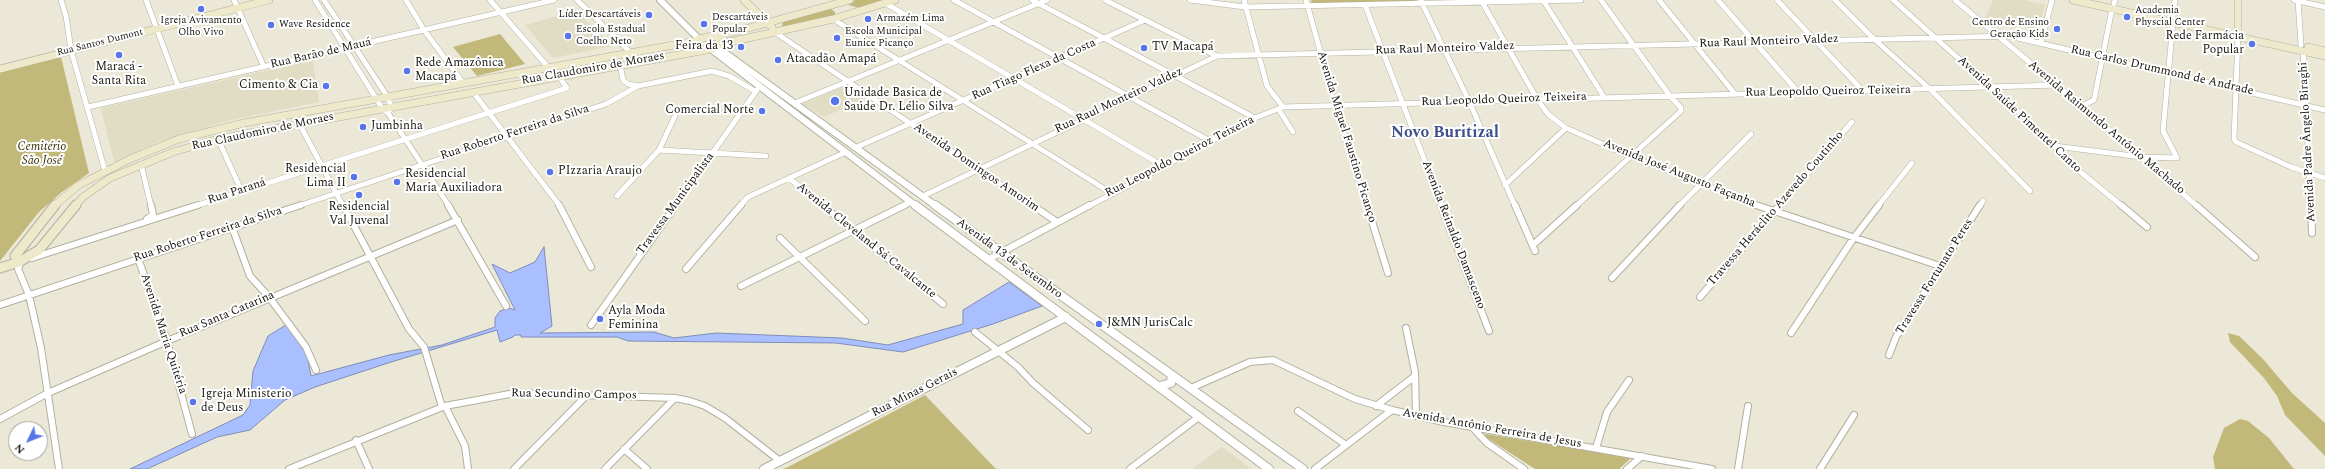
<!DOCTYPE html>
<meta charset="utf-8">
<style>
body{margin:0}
#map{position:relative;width:2325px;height:469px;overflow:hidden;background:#ebe8d7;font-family:Spectral,serif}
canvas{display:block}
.north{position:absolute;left:8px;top:421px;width:40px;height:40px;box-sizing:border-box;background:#fff;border:1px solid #a2a19f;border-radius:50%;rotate:227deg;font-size:11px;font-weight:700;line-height:16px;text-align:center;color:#16150f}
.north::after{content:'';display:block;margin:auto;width:14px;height:18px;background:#5774ea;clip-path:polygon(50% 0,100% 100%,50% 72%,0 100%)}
</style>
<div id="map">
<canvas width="2325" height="469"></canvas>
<div class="north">N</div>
</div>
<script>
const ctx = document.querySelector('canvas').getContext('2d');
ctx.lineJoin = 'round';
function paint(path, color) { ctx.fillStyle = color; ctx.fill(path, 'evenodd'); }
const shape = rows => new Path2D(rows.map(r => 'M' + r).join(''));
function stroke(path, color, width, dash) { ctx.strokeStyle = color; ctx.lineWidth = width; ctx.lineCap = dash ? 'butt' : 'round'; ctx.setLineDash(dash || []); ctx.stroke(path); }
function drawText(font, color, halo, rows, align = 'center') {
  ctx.font = font + ' Spectral,serif'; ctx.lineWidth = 4; ctx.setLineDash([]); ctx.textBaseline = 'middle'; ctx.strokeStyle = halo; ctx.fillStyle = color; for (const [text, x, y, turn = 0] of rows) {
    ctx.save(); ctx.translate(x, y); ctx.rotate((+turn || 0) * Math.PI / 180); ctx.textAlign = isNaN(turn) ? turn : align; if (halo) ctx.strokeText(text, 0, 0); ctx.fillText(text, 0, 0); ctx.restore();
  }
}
paint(shape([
 [1993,0,2024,0,2045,5,2038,30,1985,18],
 [577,11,612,46,553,58,525,25],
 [313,60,319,102,227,121,158,142,114,162,101,108],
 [846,86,866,99,824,117,803,104],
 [1222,447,1252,469,1192,469]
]), '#e1ddc5');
paint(shape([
 [855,0,887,0,859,8,849,5,850,3],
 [1311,0,1414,0,1415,2,1312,4],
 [830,8,835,12,835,16,789,27,782,26,783,22],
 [500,34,525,64,477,76,453,47],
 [61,57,89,173,62,192,39,212,0,261,0,72],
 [2228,333,2239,336,2262,358,2292,393,2325,423,2325,456,2285,415,2277,396,2264,378,2230,342],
 [925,395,996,469,783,469,788,467],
 [2240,419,2248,421,2269,438,2294,469,2215,469,2213,457,2224,428],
 [1486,434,1627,457,1630,459,1619,469,1535,469,1484,436]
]), '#c2b879');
const water = shape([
 [544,247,552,326,540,333,654,332,674,338,716,333,842,338,888,345,963,324,963,310,1009,282,1042,306,993,324,903,352,836,343,628,341,617,337,521,337,521,335,515,335,513,337,500,342,497,330,388,363,315,387,285,400,250,430,217,437,147,469,130,469,243,415,250,405,253,371,268,336,286,325,307,355,311,376,389,355,442,345,495,327,495,318,500,311,509,308,515,310,492,264,510,273,535,262,544,247]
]);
paint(water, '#aabfff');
stroke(water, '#7e8cb7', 1);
const minorFar1 = shape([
 [61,0,66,16,71,50,105,171],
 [146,0,178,86],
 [234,0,264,67],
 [315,0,382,108,388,113,449,206],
 [324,0,387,96,391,106,389,112],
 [406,0,424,30,463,83],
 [490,0,548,67,550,76],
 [577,0,630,52],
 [954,0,1210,141],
 [1032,0,1255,118],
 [1105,0,1217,56],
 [1190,0,1245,7,1581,0],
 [1244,0,1267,86,1283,107],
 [1306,0,1335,105,1367,206],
 [1481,0,1537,99,1548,114,1566,128,1630,156,1759,206],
 [1543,0,1604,97],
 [1659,0,1735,94],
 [1718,0,1799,93],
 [1777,0,1864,92],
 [1835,0,1874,39,1931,90,2030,191],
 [1893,0,2023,116,2078,170,2122,206],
 [1955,0,2082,106,2197,206],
 [2294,0,2325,7],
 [2298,0,2301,45],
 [1421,1,1469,101,1515,206],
 [885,3,1163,166],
 [2114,4,2115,0],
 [1365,5,1442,206],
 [2173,17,2175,0],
 [833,19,1111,193],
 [776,33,1033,206],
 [2238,37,2234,139,2236,142,2291,167,2325,178],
 [2041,42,2052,0],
 [2303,51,2311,206],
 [620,64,623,80,628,84,638,86],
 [473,92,560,206],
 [795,103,1047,0],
 [2082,106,2094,100,2112,9],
 [88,107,554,0],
 [1279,110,1293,132],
 [299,123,343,206],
 [218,139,241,190],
 [2055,146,2141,157,2177,158,2163,131,2173,22],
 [857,147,1145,20],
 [659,150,766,156],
 [141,164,151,206],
 [789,178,823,206],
 [1505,185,1566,128],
 [617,196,659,150,675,116],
 [923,196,1217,56,2009,36,2325,110],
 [195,206,567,88,558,75],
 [298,206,606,104,638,86,712,71,729,76,755,91],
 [675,206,757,90],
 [740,206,748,197,846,152],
 [903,206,911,202],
 [1089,206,1255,118,1283,107,2058,85],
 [1576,206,1681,111,1681,108,1670,96,1601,0],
 [1679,206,1751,134],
 [1779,206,1852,122],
 [1878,206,1912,163],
 [1980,206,1983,201]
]);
const minor = shape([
 [343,205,409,329,424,347,442,407],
 [448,205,506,306],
 [559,205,591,267],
 [822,205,943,304],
 [1032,205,1057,222],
 [1367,205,1388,273],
 [1441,205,1489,331],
 [1515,205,1535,251],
 [1756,205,1940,266],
 [2121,205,2147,227],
 [2196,205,2255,257],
 [2311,205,2312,233],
 [147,219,153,215,151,205],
 [232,227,250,276,269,297,306,347,316,370],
 [780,238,865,321],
 [1533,245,1577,205],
 [32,258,198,205],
 [138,258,167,341,192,434],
 [987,260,1090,205],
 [21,261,18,269,29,295,41,348,59,469],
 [686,269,741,205],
 [1612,278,1680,205],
 [741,286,905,205],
 [1700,297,1780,205],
 [0,305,301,205],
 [591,325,676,205],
 [1406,328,1415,372,1416,416],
 [975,332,1018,367,1033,383,1088,430],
 [1791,333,1853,239,1879,205],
 [1889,355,1896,337,1980,205],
 [1191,388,1250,362,1273,360,1355,399,1392,410,1444,422,1712,469],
 [445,406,465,446,468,469],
 [1376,406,1415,376],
 [1298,411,1346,445],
 [0,419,48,393,167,341,458,220],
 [1472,427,1487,443,1524,469],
 [356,440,369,469],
 [1596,448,1607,412,1629,380],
 [624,449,647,469],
 [289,469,445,406,515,393,675,398,690,401,705,406,725,418,780,461],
 [514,469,587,395],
 [605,469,675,398],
 [1130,469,1200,416],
 [1315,469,1392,410],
 [1627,469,1642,456],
 [1738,469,1748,406],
 [1820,469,1854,415]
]);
const tertiaryFar1 = shape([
 [660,0,699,39],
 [717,47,936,206],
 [711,49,916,206]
]);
const tertiary = shape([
 [915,205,1269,469],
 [935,205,1303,469],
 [1160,386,1171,383,1172,375],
 [764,469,1066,317]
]);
const secondaryFar1 = shape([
 [744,0,772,27],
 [2073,0,2325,56],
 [2238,0,2238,37],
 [712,36,720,38,723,42,713,49,698,49,694,44,699,39,712,36],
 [716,37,850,0],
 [721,44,833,19,895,0],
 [2308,47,2325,51],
 [0,69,269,0],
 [54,206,79,185,130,159,179,139,244,123,696,41],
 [75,206,83,197,110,178,173,152,218,139,706,50]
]);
const secondary = shape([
 [19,262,15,256,55,205],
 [0,268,19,262,39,250,76,205]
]);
stroke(minorFar1, '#b2b0a0', 6);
stroke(minor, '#b2b0a0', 8);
stroke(tertiaryFar1, '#b2b0a0', 8);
stroke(tertiary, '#b2b0a0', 10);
stroke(secondaryFar1, '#b2b0a0', 8);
stroke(secondary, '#b2b0a0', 11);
stroke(minorFar1, '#fff', 5);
stroke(minor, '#fff', 6);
stroke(tertiaryFar1, '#fff', 6);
stroke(tertiary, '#fff', 8);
stroke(secondaryFar1, '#eee9cb', 7);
stroke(secondary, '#eee9cb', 9);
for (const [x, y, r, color] of [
 [201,9,4,"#5774ea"],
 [649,15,4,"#5774ea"],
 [2127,17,4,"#5774ea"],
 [868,19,4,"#5774ea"],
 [704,24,4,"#5774ea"],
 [271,25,4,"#5774ea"],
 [2057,29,4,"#5774ea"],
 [568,36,4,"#5774ea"],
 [837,38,4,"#5774ea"],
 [2252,44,4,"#5774ea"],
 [741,47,4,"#5774ea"],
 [1144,48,4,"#5774ea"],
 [119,55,4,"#5774ea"],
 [778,60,4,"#5774ea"],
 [407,71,4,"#5774ea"],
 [326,86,4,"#5774ea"],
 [835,101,5,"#5774ea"],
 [762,111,4,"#5774ea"],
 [363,127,4,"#5774ea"],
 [550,172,4,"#5774ea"],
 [354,177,4,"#5774ea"],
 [397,182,4,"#5774ea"],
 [359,195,4,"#5774ea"],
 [600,319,4,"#5774ea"],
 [1099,324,4,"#5774ea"],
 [193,402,4,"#5774ea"]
]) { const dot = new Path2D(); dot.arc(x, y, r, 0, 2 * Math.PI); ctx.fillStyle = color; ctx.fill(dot); stroke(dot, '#fff', 1.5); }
drawText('10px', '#16150f', '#fff', [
 ["Academia",2135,11],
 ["Physcial Center",2135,23],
 ["Líder Descartáveis",641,15,"right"],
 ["Descartáveis",712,18],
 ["Popular",712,30],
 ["Armazém Lima",876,19],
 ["Igreja Avivamento",201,21,"center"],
 ["Olho Vivo",201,33,"center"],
 ["Centro de Ensino",2049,23,"right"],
 ["Geração Kids",2049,35,"right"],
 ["Wave Residence",279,25],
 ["Escola Estadual",576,30],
 ["Coelho Neto",576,42],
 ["Escola Municipal",845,32],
 ["Eunice Picanço",845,44]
], 'left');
drawText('10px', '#16150f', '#fff', [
 ["Rua Santos Dumont",100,43,-14]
]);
drawText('12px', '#16150f', '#fff', [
 ["Rede Farmácia",2244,37,"right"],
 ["Popular",2244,51,"right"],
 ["Feira da 13",733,47,"right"],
 ["TV Macapá",1152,48],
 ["Atacadão Amapá",786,60],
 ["Rede Amazônica",415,64],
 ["Macapá",415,78],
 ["Maracá -",119,68,"center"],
 ["Santa Rita",119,82,"center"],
 ["Cimento & Cia",318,86,"right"],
 ["Unidade Basica de",844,94],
 ["Saúde Dr. Lélio Silva",844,108],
 ["Comercial Norte",754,111,"right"],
 ["Jumbinha",371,127],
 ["Residencial",346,170,"right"],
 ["Lima II",346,184,"right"],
 ["PIzzaria Araujo",558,172],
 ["Residencial",405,175],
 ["Maria Auxiliadora",405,189],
 ["Residencial",359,208,"center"],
 ["Val Juvenal",359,222,"center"],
 ["Ayla Moda",608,312],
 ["Feminina",608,326],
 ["J&MN JurisCalc",1107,324],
 ["Igreja Ministerio",201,395],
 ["de Deus",201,409]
], 'left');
drawText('12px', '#16150f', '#fff', [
 ["Rua Raul Monteiro Valdez",1769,42,-2],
 ["Rua Raul Monteiro Valdez",1445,49,-2],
 ["Rua Barão de Mauá",321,54,-13],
 ["Rua Claudomiro de Moraes",593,69,-10],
 ["Rua Tiago Flexa da Costa",1034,70,-24],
 ["Rua Carlos Drummond de Andrade",2162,71,13],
 ["Rua Leopoldo Queiroz Teixeira",1828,92,-1],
 ["Rua Leopoldo Queiroz Teixeira",1504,100,-2],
 ["Rua Raul Monteiro Valdez",1119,101,-25],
 ["Avenida Saúde Pimentel Canto",2019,115,43],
 ["Avenida Raimundo Antônio Machado",2106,128,40],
 ["Rua Claudomiro de Moraes",263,132,-12],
 ["Rua Roberto Ferreira da Silva",515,133,-18],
 ["Avenida Miguel Faustino Picanço",1346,137,73],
 ["Avenida Padre Ângelo Biraghi",2308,142,-93],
 ["Rua Leopoldo Queiroz Teixeira",1180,157,-27],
 ["Avenida Domingos Amorim",976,168,34],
 ["Avenida José Augusto Façanha",1679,174,22],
 ["Rua Paraná",237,192,-18],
 ["Travessa Municipalista",676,204,-54],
 ["Travessa Heráclito Azevedo Coutinho",1776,209,-49],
 ["Rua Roberto Ferreira da Silva",208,235,-18],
 ["Avenida Reinaldo Damasceno",1453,235,69],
 ["Avenida Cleveland Sá Cavalcante",866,241,39],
 ["Avenida 13 de Setembro",1009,259,36],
 ["Travessa Fortunato Peres",1935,277,-58],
 ["Rua Santa Catarina",227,315,-23],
 ["Avenida Maria Quitéria",163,334,72],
 ["Rua Minas Gerais",915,393,-27],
 ["Rua Secundino Campos",574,395,1],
 ["Avenida Antônio Ferreira de Jesus",1492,429,10]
]);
drawText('italic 12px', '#342e03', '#fff', [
 ["Cemitério",42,148],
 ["São José",42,162]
]);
drawText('bold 16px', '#3f518c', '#fff', [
 ["Novo Buritizal",1445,134]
]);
</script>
